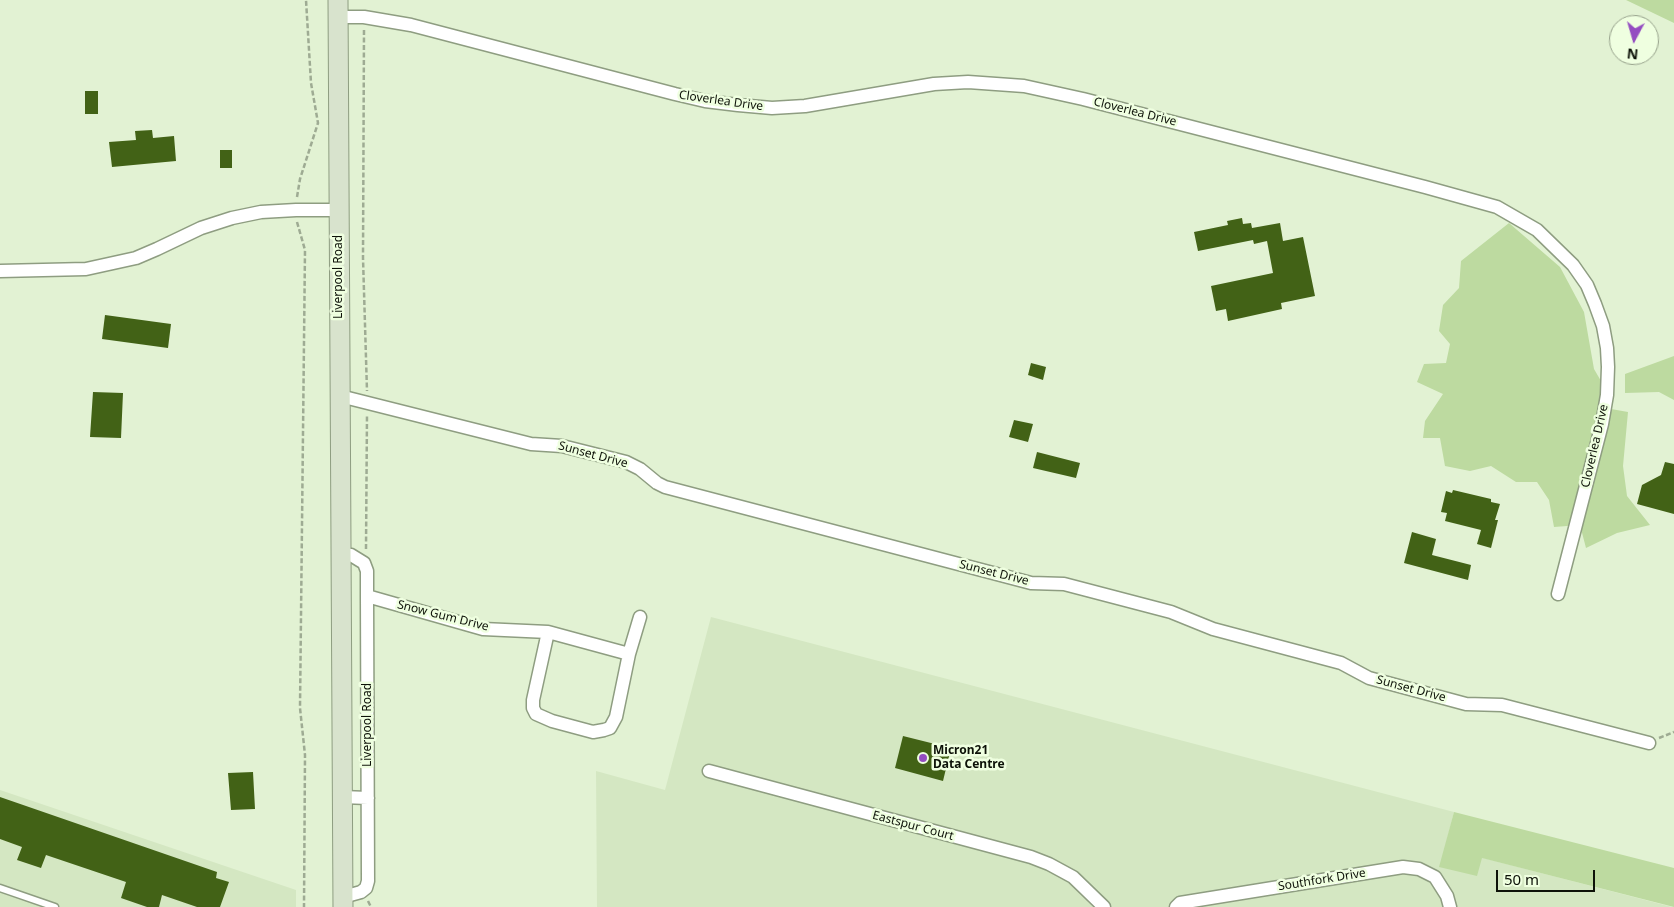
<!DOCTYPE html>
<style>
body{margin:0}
#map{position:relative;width:1674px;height:907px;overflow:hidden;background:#e2f2d3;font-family:"Noto Sans",sans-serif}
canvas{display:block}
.north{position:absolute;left:1609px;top:15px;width:50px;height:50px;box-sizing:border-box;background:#efffe0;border:1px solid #95a08a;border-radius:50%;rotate:186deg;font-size:14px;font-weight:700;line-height:20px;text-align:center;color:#0d1208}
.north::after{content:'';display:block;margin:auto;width:18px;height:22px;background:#944dc1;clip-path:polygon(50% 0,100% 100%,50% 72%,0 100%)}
.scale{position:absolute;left:1496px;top:870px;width:99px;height:22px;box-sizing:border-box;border:2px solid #0d1208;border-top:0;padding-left:6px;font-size:15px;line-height:18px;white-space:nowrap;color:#0d1208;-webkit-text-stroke:4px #efffe0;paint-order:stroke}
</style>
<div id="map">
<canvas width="1674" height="907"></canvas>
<div class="north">N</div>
<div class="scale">50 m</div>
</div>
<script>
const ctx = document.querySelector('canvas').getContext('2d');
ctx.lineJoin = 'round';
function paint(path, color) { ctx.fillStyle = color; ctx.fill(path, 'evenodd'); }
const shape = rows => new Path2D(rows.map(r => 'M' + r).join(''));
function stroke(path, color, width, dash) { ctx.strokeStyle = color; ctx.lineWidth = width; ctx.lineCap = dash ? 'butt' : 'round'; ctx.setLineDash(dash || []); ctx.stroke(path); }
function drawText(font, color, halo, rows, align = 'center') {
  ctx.font = font + ' "Noto Sans",sans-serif'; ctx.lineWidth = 5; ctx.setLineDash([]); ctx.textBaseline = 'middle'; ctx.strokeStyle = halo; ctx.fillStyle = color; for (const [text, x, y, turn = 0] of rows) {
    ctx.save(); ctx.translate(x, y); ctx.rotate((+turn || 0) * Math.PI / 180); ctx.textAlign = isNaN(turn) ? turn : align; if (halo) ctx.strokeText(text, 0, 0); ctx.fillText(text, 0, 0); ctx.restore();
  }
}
paint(shape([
 [711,617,1454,812,1445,848,1672,907,597,907,596,771,665,790],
 [0,790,296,890,296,907,0,907]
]), '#d4e7c2');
paint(shape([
 [1626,0,1674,0,1674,23],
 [1509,223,1560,267,1584,312,1594,369,1601,381,1600,407,1628,412,1623,466,1627,496,1650,525,1617,533,1586,548,1580,525,1554,527,1549,500,1537,482,1516,482,1491,466,1470,471,1445,466,1440,438,1423,438,1425,421,1443,394,1417,382,1424,364,1446,363,1450,344,1439,331,1443,305,1459,288,1461,261],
 [1674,356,1674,400,1659,392,1625,393,1625,374],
 [1454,812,1674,868,1674,907,1482,858,1477,876,1439,867]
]), '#bddaa0');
paint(shape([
 [85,91,98,91,98,114,85,114],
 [152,130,153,138,174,136,176,161,112,167,109,142,136,140,135,131],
 [220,150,232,150,232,168,220,168],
 [1242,218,1243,224,1251,223,1252,228,1280,223,1283,241,1303,237,1315,296,1281,303,1282,309,1228,321,1226,309,1216,311,1211,286,1273,273,1267,241,1254,244,1253,240,1198,251,1194,232,1228,225,1227,221],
 [105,315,171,324,168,348,102,339],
 [1031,363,1046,367,1043,380,1028,375],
 [93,392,123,393,121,438,90,437],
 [1014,420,1033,424,1028,442,1009,437],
 [1037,452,1080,463,1076,478,1033,468],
 [1665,462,1674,464,1674,514,1637,504,1642,485,1661,475],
 [1453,490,1491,499,1491,502,1500,504,1495,520,1498,520,1491,548,1477,544,1481,530,1445,521,1447,513,1441,512,1446,491,1452,493],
 [1412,532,1436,539,1432,555,1471,565,1468,580,1404,563],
 [903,736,951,748,943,781,895,768],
 [253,772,255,809,231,810,228,773],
 [0,797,217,872,216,878,229,882,220,907,197,907,162,895,159,907,147,907,121,898,126,882,46,855,41,868,17,860,22,847,0,839]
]), '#426216');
const lane = shape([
 [0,888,55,907]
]);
const street = shape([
 [339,17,364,17,411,25,675,94,705,101,738,105,772,108,805,106,934,84,968,82,1024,86,1083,99,1425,187,1497,207,1537,230,1573,265,1587,285,1595,304,1603,326,1607,348,1608,367,1607,395,1602,424,1558,594],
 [0,271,86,269,136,258,157,249,201,228,232,218,261,212,296,210,339,210],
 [340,396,531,444,562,446,626,462,640,469,657,483,665,487,1031,583,1064,584,1171,612,1213,629,1341,663,1369,678,1466,704,1502,705,1649,743],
 [340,554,351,555,364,563,367,571,367,596,368,881,366,888,361,892,343,897],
 [367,596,483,629,548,632,629,654],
 [548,632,533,700,533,708,536,714,552,721,593,732,604,730,610,728,616,717,629,654,640,617],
 [709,771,1031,857,1049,864,1073,877,1104,907],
 [342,797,368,798],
 [1176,907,1180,903,1403,867,1419,869,1435,877,1447,896,1450,907]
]);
const secondary = shape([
 [338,0,343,907]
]);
stroke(lane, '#8e9d81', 9);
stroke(street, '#8e9d81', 15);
stroke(secondary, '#8e9d81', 21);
stroke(shape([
 [364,30,363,258,367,391],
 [297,197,300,179,318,123,311,83,306,0],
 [297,222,305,250,300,708,305,755,304,907],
 [366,549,367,414],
 [1659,738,1674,732],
 [368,901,371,907]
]), '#9eab93', 2.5, [5, 2.5]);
stroke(lane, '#fff', 6);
stroke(street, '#fff', 12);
stroke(secondary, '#d8e3cd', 19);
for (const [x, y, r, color] of [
 [923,758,5,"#944dc1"]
]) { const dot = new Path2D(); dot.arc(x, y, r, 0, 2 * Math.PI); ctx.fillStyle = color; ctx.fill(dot); stroke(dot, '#efffe0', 2); }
drawText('12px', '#0d1208', '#efffe0', [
 ["Cloverlea Drive",721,101,8],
 ["Cloverlea Drive",1135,112,14],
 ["Liverpool Road",339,277,-90],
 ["Cloverlea Drive",1595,446,-77],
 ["Sunset Drive",593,455,15],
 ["Sunset Drive",994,573,14],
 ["Snow Gum Drive",443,616,14],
 ["Sunset Drive",1411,689,15],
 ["Liverpool Road",368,725,-90],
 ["Eastspur Court",913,826,15],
 ["Southfork Drive",1322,880,-9]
]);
drawText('bold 12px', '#0d1208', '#efffe0', [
 ["Micron21",933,751],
 ["Data Centre",933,765]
], 'left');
</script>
